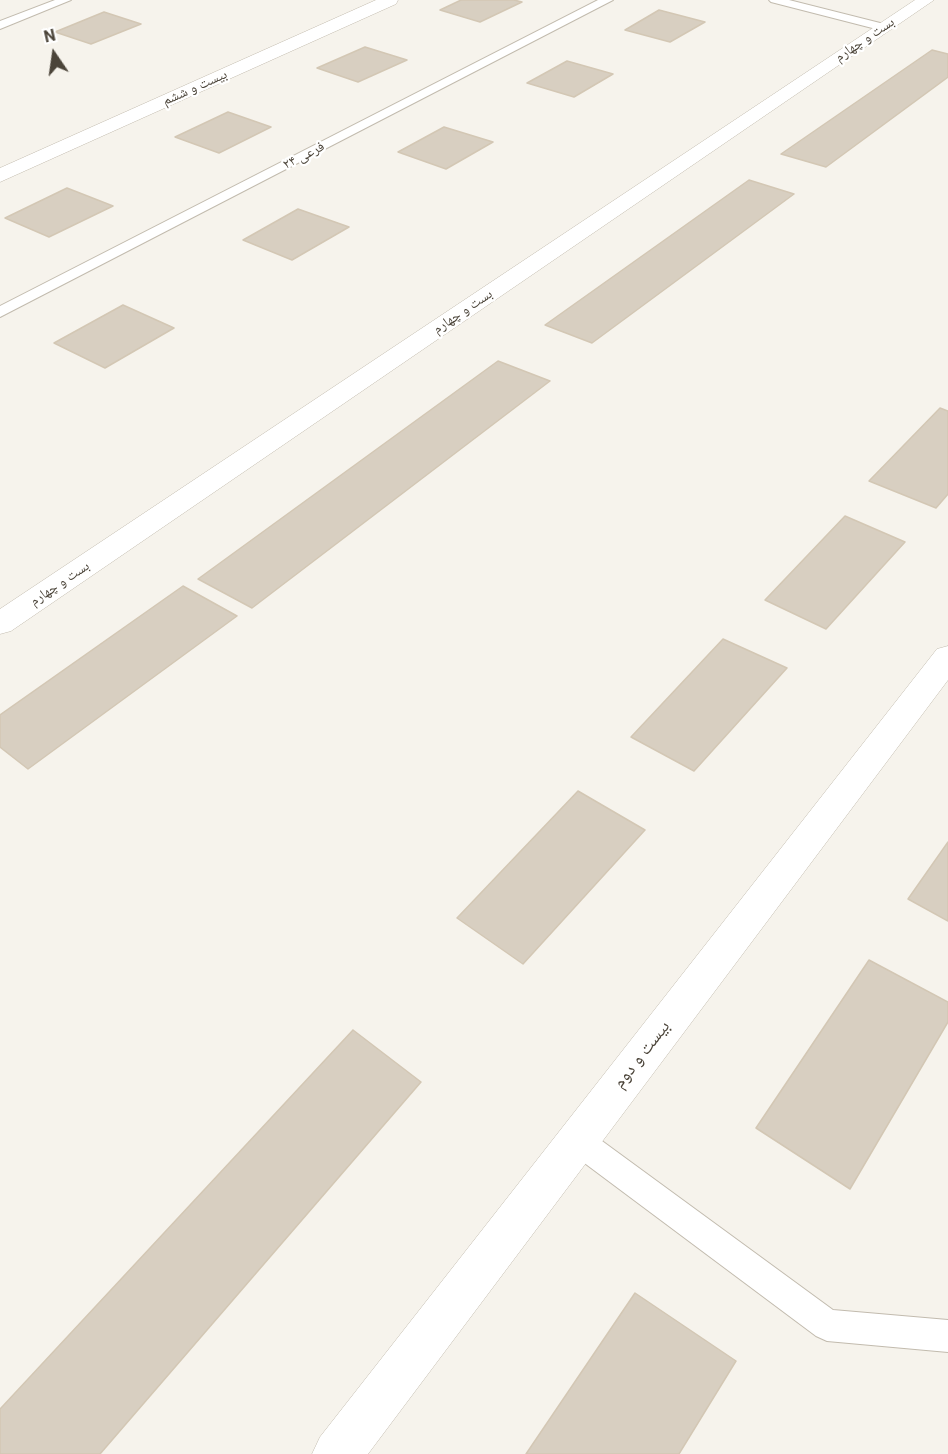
<!DOCTYPE html>
<meta charset="utf-8">
<style>
body{margin:0}
#map{position:relative;width:948px;height:1454px;overflow:hidden;background:#f6f3ec;font-family:Roboto,sans-serif}
canvas{display:block}
.north{position:absolute;left:24px;top:24px;width:60px;height:60px;-webkit-text-stroke:4px #fff;paint-order:stroke;rotate:347deg;font-size:16px;font-weight:700;line-height:24px;text-align:center;color:#4b4439}
.north::after{content:'';display:block;margin:auto;width:21px;height:27px;background:#4b4439;clip-path:polygon(50% 0,100% 100%,50% 72%,0 100%)}
</style>
<div id="map">
<canvas width="948" height="1454"></canvas>
<div class="north">N</div>
</div>
<script>
const ctx = document.querySelector('canvas').getContext('2d');
ctx.lineJoin = 'round';
function paint(path, color) { ctx.fillStyle = color; ctx.fill(path, 'evenodd'); }
const shape = rows => new Path2D(rows.map(r => 'M' + r).join(''));
function stroke(path, color, width, dash) { ctx.strokeStyle = color; ctx.lineWidth = width; ctx.lineCap = dash ? 'butt' : 'round'; ctx.setLineDash(dash || []); ctx.stroke(path); }
function drawText(font, color, halo, rows, align = 'center') {
  ctx.font = font + ' Roboto,"Noto Naskh Arabic",sans-serif'; ctx.lineWidth = 4.5; ctx.setLineDash([]); ctx.textBaseline = 'middle'; ctx.strokeStyle = halo; ctx.fillStyle = color; for (const [text, x, y, turn = 0] of rows) {
    ctx.save(); ctx.translate(x, y); ctx.rotate((+turn || 0) * Math.PI / 180); ctx.textAlign = isNaN(turn) ? turn : align; if (halo) ctx.strokeText(text, 0, 0); ctx.fillText(text, 0, 0); ctx.restore();
  }
}
const building = shape([
 [461,0,514,0,522,2,480,22,440,10,461,0],
 [659,10,705,22,670,42,625,30,659,10],
 [104,12,141,24,91,44,55,32,104,12],
 [365,47,407,60,358,82,317,68,365,47],
 [932,50,948,54,948,77,826,167,781,154,932,50],
 [567,61,613,74,574,97,527,83,567,61],
 [228,112,271,127,219,153,175,137,228,112],
 [444,127,493,142,446,169,398,152,444,127],
 [749,180,794,194,592,343,545,325,749,180],
 [67,188,113,206,49,237,5,218,67,188],
 [298,209,349,227,292,260,243,240,298,209],
 [123,305,174,328,105,368,54,343,123,305],
 [498,361,550,381,252,608,198,579,498,361],
 [940,408,948,411,948,494,936,508,869,481,940,408],
 [845,516,905,542,826,629,765,600,845,516],
 [183,586,237,616,28,769,0,747,0,715,183,586],
 [723,639,787,668,694,771,631,737,723,639],
 [578,791,645,830,523,964,457,918,578,791],
 [948,842,948,921,908,899,948,842],
 [869,960,948,1002,948,1022,850,1189,756,1128,869,960],
 [353,1030,421,1082,100,1454,0,1454,0,1409,353,1030],
 [635,1293,736,1361,679,1454,526,1454,635,1293]
]);
paint(building, '#d8cfc1');
stroke(building, '#d3c7b4', 1.5);
const lane = shape([
 [55,0,71,0,0,29,0,21,55,0],
 [598,0,613,0,0,317,0,306,598,0],
 [769,0,789,0,888,25,890,27,884,31,771,2,769,0],
 [577,1126,587,1130,833,1310,948,1320,948,1352,827,1341,816,1336,567,1150,563,1140,567,1130,577,1126]
]);
const street = shape([
 [376,0,398,0,396,4,0,182,0,168,376,0],
 [915,0,934,0,11,631,0,634,0,609,915,0],
 [948,646,948,680,368,1454,312,1454,320,1437,937,649,948,646]
]);
stroke(lane, '#c2bbae', 2);
stroke(street, '#c2bbae', 1);
paint(lane, '#fff');
paint(street, '#fff');
drawText('14px', '#4b4439', '#fff', [
 ["بست و چهارم",865,40,-34],
 ["بیست و ششم",195,88,-24],
 ["فرعی ۲۴",304,156,-27],
 ["بست و چهارم",463,312,-34],
 ["بست و چهارم",60,584,-34]
]);
drawText('18px', '#4b4439', '#fff', [
 ["بیست و دوم",642,1055,-52]
]);
</script>
